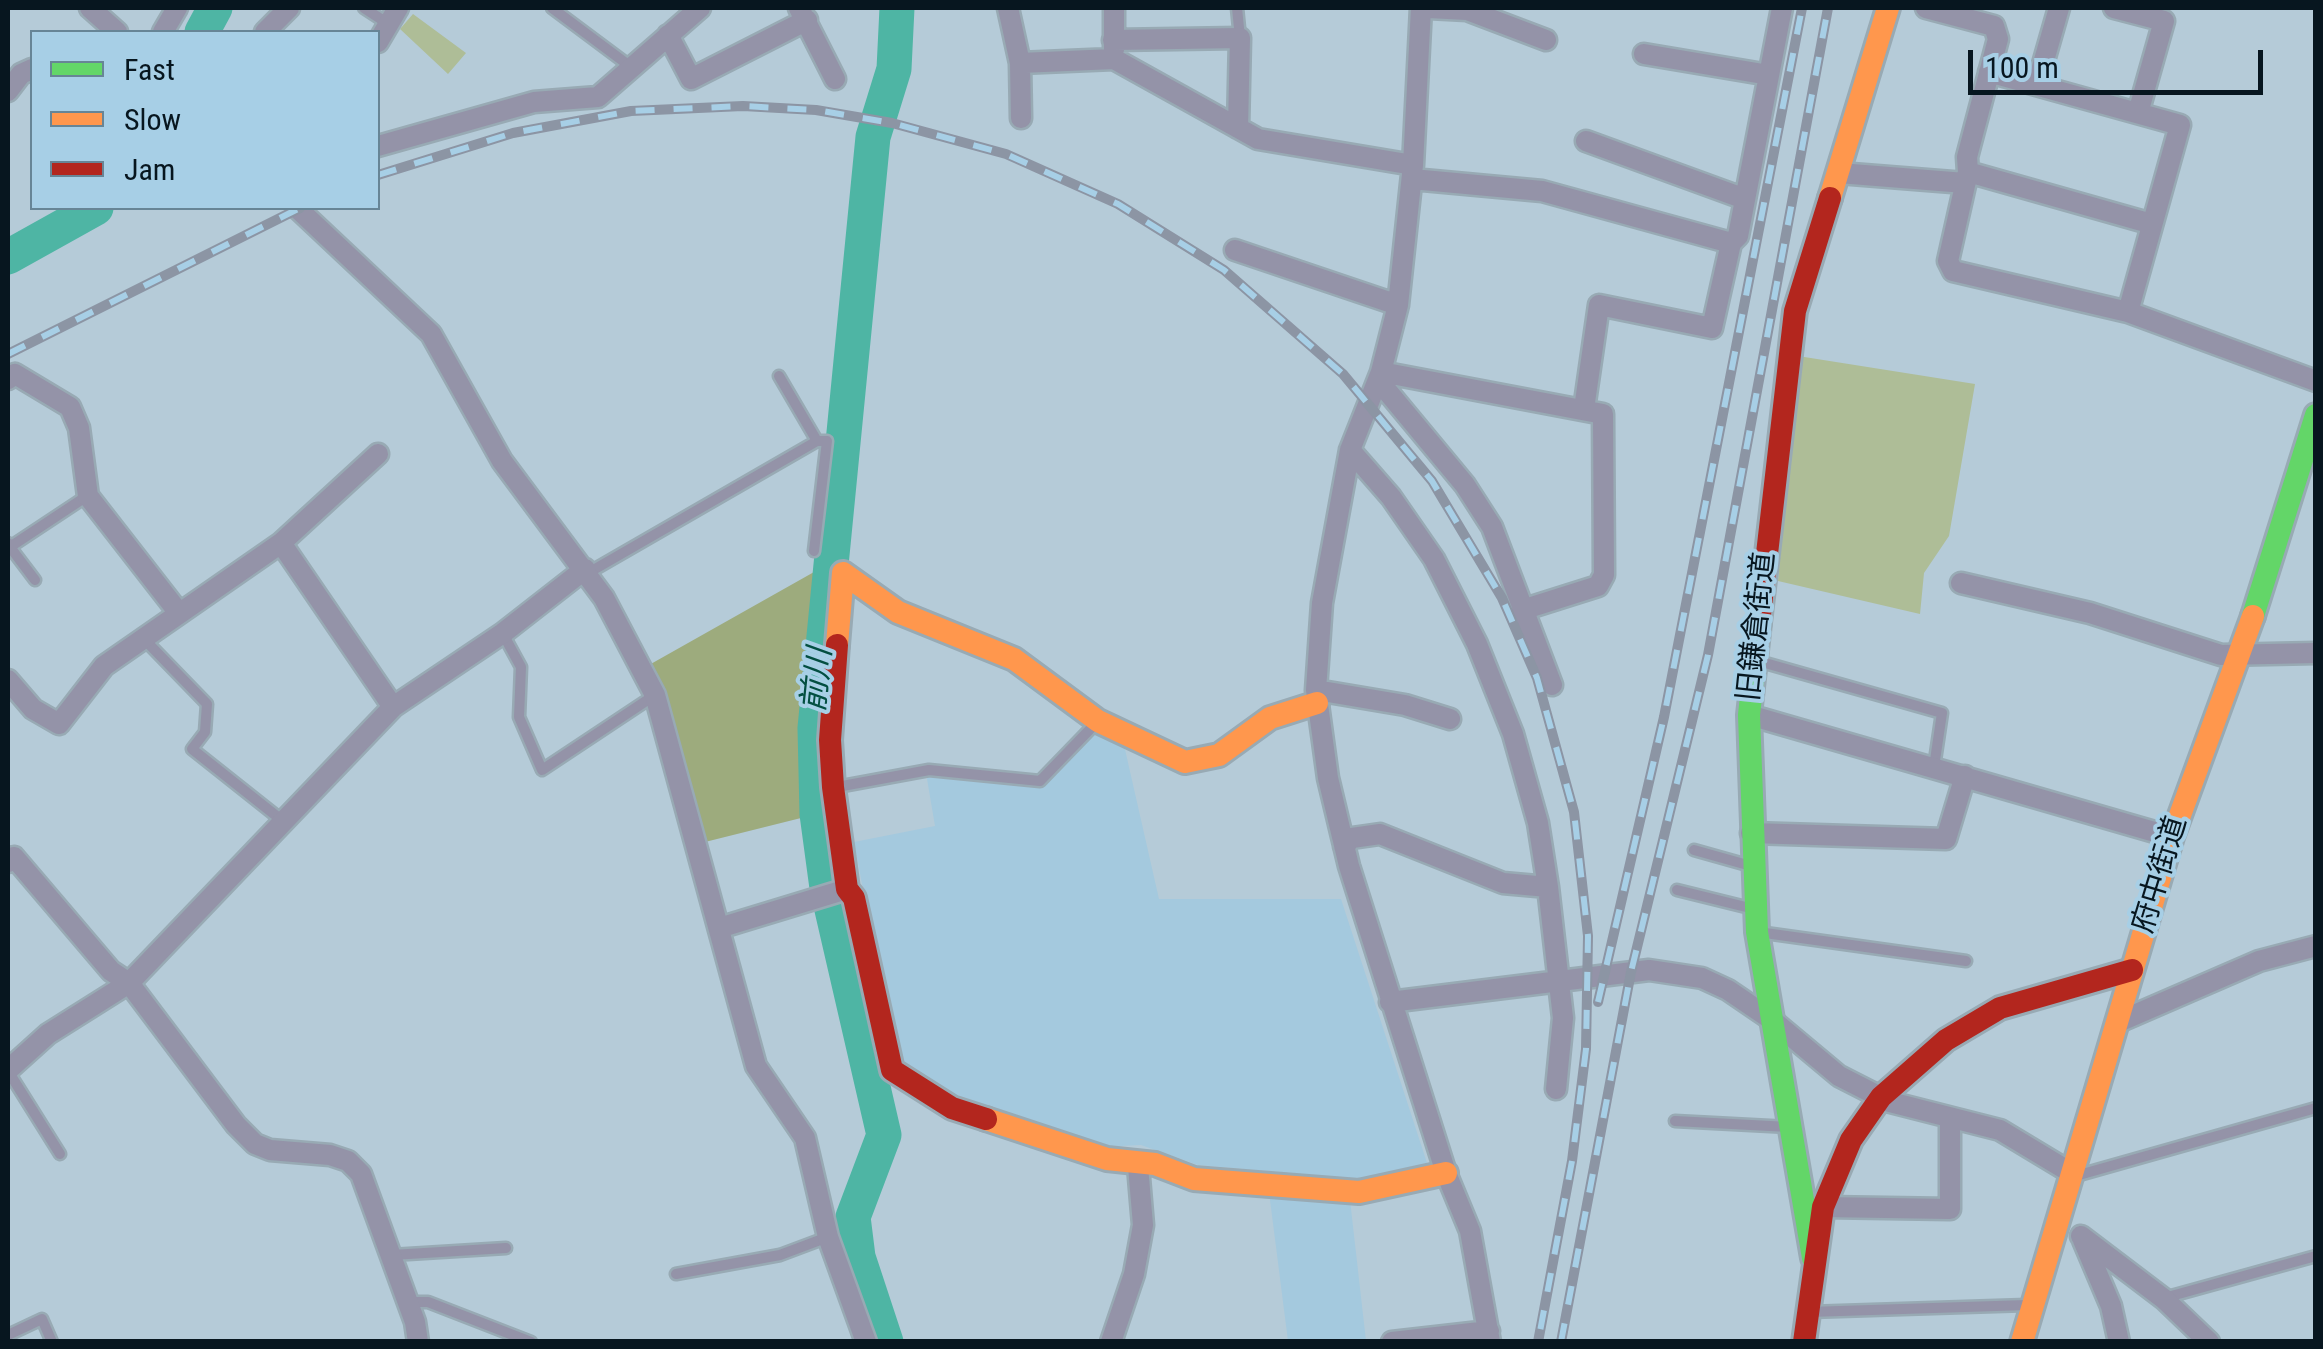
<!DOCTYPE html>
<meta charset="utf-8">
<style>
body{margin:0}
#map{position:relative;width:2323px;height:1349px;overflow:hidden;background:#b5cbd8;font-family:"Roboto Condensed",sans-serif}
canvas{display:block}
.frame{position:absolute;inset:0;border:10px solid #07161f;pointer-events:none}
.legend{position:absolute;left:30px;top:30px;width:350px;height:180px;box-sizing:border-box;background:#a7cfe6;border:2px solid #678596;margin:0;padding:12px 18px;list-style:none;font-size:30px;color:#07161f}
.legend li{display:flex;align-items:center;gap:20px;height:50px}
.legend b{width:50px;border:2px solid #678596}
.scale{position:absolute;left:1968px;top:50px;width:295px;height:45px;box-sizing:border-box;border:5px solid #07161f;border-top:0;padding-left:12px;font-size:30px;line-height:35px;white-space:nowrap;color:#07161f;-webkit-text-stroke:8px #a7cfe6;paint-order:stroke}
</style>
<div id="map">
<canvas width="2323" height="1349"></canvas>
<div class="frame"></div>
<ul class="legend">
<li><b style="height:12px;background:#63d668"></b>Fast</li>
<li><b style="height:12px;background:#ff974d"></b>Slow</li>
<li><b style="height:12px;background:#b3261e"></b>Jam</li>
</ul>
<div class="scale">100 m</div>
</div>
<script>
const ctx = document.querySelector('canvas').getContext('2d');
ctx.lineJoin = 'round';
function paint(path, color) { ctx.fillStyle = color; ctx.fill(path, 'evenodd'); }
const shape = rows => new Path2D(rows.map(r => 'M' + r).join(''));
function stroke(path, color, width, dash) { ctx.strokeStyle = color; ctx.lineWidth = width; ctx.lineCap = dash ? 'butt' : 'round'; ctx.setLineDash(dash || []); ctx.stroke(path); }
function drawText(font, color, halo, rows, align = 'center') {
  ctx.font = font + ' "Roboto Condensed","Noto Sans JP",sans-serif'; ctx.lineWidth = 8; ctx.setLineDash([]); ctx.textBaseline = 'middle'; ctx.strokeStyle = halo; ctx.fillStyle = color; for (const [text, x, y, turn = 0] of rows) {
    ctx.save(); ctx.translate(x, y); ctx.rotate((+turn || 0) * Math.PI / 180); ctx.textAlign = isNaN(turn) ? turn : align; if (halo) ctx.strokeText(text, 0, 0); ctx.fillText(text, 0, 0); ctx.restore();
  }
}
paint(shape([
 [1093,730,1124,745,1159,899,1341,899,1427,1163,1359,1179,1198,1165,1141,1145,1099,1147,957,1102,896,1062,854,842,935,826,926,773,1042,784],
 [1269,1192,1350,1200,1366,1341,1288,1341]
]), '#a4c9de');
paint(shape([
 [413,14,466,53,448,74,400,29],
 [1798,356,1975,384,1949,536,1924,573,1920,614,1778,581]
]), '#aebd97');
paint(shape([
 [830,563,815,728,817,814,705,842,672,715,649,665]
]), '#9dab7d');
stroke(shape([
 [202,32,215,8],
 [8,257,96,208],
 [886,1342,858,1257,853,1217,884,1135,827,888,817,814,815,728,873,137,894,69,897,8]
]), '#4eb5a4', 35);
const lane = shape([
 [364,8,387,23],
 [552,8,631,67],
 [1237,8,1240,38],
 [8,543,10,547,87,496],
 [10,547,35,580],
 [814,551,827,441,817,441],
 [585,569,595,569,817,441,779,376],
 [503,634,521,667,519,717,542,770,655,695],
 [144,639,207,704,205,732,192,749,284,822],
 [1758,661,1942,713,1934,767],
 [837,787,929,770,1040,781,1097,722],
 [1694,850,1751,866],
 [1677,890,1754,909],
 [1758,932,1966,961],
 [8,1071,60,1154],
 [1675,1121,1789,1127],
 [2079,1175,2316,1108],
 [392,1255,506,1248],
 [676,1274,780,1255,828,1237],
 [2164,1298,2316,1256],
 [409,1302,428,1302,531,1342],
 [1809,1312,2027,1305],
 [8,1335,42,1319,52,1342]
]);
const street = shape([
 [90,8,117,32],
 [799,8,835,79],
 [1008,8,1020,63,1114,59,1258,139,1413,165],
 [1421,8,1413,165,1398,305,1381,372,1350,450,1322,603,1316,690,1328,778,1349,866,1446,1173,1470,1231,1490,1342],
 [1429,8,1467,10,1546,40],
 [1926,8,1994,26,1998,39,1967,157,1968,172,1948,261,1953,271,2128,312,2316,381],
 [2114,8,2164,21,2138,113],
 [163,32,177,8],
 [265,32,289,8],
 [668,35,691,79,807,20],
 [1113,40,1240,38,1238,128],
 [378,42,398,8],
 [1114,50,1114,8],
 [1644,54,1769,75],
 [1020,63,1021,118],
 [1989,72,2180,125,2128,312],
 [2037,85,2059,8],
 [8,91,21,74,32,69],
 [1586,141,1745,199],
 [378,146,534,102,598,97,700,8],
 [1968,172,2152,224],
 [1839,173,1965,183],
 [1412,179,1542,191,1731,243],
 [297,208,431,334,502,461,604,598,655,695,756,1066,805,1138,828,1237,866,1342],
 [1235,250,1398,305],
 [1381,372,1603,414,1604,575,1598,586,1522,610],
 [8,379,15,374,70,407,79,428,88,496,179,613],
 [1378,380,1465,485,1492,527,1552,685],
 [1584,409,1599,305,1712,328,1731,243,1738,236,1782,8],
 [1350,450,1391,497,1434,559,1477,644,1513,734,1538,823,1548,887,1563,1018,1556,1089],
 [281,543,378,454],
 [1961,583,2090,613,2221,655,2316,653],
 [8,680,33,709,59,724,104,666,281,543,393,707],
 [1316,690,1405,705,1450,719],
 [1749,715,2172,837],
 [1751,833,1946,839,1965,776],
 [1344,846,1352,838,1380,834,1503,883,1548,887],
 [8,862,14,857,111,971,129,983,236,1125,255,1144,270,1150,330,1155,348,1161,361,1174,415,1322,418,1342],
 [719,928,847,889],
 [1390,1002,1649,970,1702,978,1728,990,1772,1020,1839,1076,1890,1102,2000,1130,2073,1174],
 [2116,1023,2259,961,2316,946],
 [8,1070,48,1034,129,983,393,707,503,633,585,569],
 [1823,1207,1950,1209,1950,1119],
 [2081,1236,2164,1299,2209,1342],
 [2083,1240,2111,1306,2119,1342],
 [1111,1342,1134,1274,1143,1225,1138,1166],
 [1392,1342,1489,1331]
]);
const fast = shape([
 [2253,616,2316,415],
 [1759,623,1749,715,1757,932,1813,1258]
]);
const slow = shape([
 [1830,198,1888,8],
 [837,645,843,573,898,612,1014,659,1098,721,1185,762,1219,755,1270,718,1317,703],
 [986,1119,1107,1159,1155,1164,1194,1179,1359,1192,1446,1173],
 [2022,1342,2172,837,2253,616]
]);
const jam = shape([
 [1759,623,1795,311,1830,198],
 [837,645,830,740,833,787,847,889,854,898,892,1070,952,1108,986,1119],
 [1804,1342,1823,1207,1851,1140,1881,1097,1946,1040,2000,1008,2132,970]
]);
stroke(lane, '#98aab4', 15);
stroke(street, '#98aab4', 25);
stroke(fast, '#98aab4', 28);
stroke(slow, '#98aab4', 28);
stroke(jam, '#98aab4', 28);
stroke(lane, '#9493a8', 10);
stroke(street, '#9493a8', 20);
stroke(fast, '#63d668', 22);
stroke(slow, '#ff974d', 22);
stroke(jam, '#b3261e', 22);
const rail = shape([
 [378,175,513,133,631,111,743,106,816,110,892,123,1006,154,1118,204,1224,270,1343,374,1432,481,1502,598,1537,678,1574,812,1588,936,1586,1049,1572,1161,1538,1342],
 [8,354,300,208],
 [1598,1002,1664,717,1802,8],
 [1561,1342,1631,972,1708,655,1828,8]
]);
stroke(rail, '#8c95a4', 10);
stroke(rail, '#a7cfe6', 6, [19]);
drawText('30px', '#07161f', '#a7cfe6', [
 ["旧鎌倉街道",1758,627,-84],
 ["府中街道",2161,875,-73]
]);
drawText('italic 32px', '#034f41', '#a7cfe6', [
 ["前川",819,680,-84]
]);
</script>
